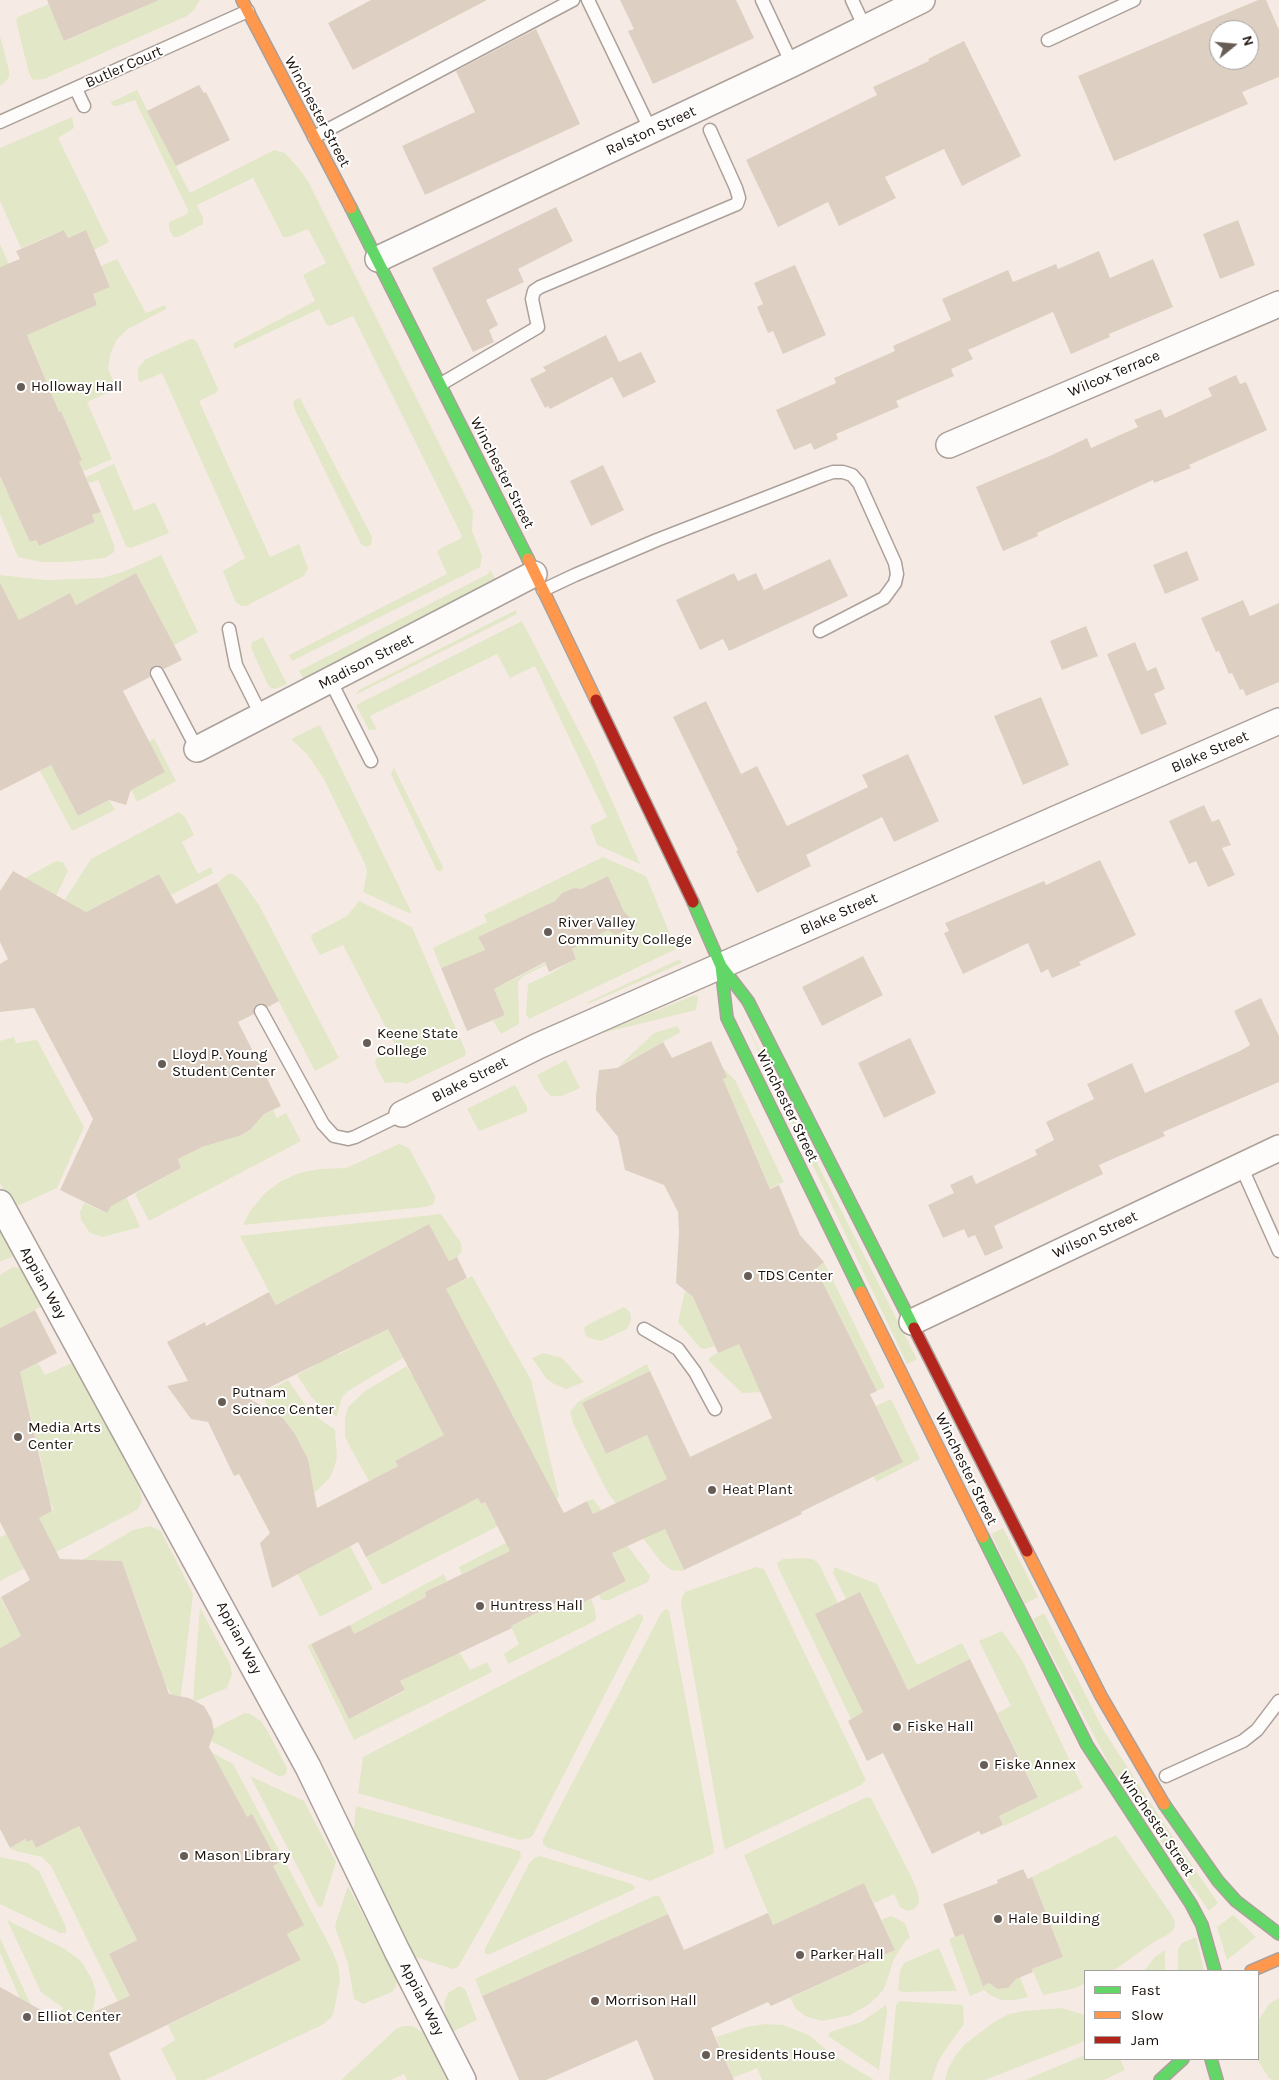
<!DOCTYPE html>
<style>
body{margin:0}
#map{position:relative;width:1279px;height:2080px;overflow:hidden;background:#f6ebe4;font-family:Karla,sans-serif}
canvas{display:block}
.legend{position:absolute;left:1084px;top:1970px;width:175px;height:90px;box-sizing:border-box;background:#fff;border:1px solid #a4a09d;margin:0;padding:6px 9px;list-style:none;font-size:15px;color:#1b110a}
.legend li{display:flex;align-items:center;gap:10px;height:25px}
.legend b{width:25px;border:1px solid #a4a09d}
.north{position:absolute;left:1209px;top:20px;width:50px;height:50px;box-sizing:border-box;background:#fff;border:1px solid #a4a09d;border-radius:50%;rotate:73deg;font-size:14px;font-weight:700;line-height:20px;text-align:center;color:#1b110a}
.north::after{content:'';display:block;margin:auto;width:18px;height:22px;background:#685d56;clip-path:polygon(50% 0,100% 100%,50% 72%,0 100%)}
</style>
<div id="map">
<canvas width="1279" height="2080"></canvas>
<ul class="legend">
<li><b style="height:6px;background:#63d668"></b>Fast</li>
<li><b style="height:6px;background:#ff974d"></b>Slow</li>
<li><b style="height:6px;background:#b3261e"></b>Jam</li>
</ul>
<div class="north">N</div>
</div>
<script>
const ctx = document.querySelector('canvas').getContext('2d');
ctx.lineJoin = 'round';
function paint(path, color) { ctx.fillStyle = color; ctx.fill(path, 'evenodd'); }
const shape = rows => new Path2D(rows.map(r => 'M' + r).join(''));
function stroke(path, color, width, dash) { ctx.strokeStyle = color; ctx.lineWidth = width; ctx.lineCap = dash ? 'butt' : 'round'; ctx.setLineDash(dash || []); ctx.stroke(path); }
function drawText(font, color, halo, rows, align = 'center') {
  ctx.font = font + ' Karla,sans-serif'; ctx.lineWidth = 4; ctx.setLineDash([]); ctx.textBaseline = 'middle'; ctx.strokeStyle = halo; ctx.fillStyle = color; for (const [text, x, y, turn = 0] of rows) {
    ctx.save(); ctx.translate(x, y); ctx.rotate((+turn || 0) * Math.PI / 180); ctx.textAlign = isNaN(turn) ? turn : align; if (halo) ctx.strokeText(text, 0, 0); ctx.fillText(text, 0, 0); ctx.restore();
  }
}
paint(shape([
 [140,0,200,0,194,10,187,16,44,79,33,80,29,73,17,25,16,20,18,17,49,4,65,41,143,7],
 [0,36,9,70,9,77,5,82,0,86],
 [137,90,190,193,274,150,285,153,302,172,310,185,473,511,472,531,482,556,480,567,292,661,289,655,447,574,437,552,441,548,460,539,462,536,353,316,330,326,326,324,319,309,234,349,234,343,315,301,303,275,326,263,308,229,288,237,283,237,253,178,197,205,203,218,203,224,178,237,173,237,169,228,169,222,187,214,188,210,135,100,117,106,112,105,111,102],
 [72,117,74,128,58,138,109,242,94,250,86,230,68,238,64,230,21,248,0,201,0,148],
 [0,244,9,264,0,267],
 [117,259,146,313,165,305,166,309,128,329,117,339,111,352,108,368,116,389,87,402,112,459,75,475,71,465,82,460,61,411,49,416,48,385,28,337,17,341,44,315,49,326,97,305,93,294,110,286,101,266],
 [193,339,197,342,218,389,216,393,199,401,270,557,299,544,308,568,304,576,246,606,241,606,235,601,223,571,245,558,162,373,143,381,140,382,138,379,138,368,146,359,188,340],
 [300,398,372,537,371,545,366,547,361,544,295,410,293,402,296,399],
 [114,464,134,511,155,502,169,533,131,548,126,546,98,480,89,483,86,477],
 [0,476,7,492,14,490,13,502,30,542,36,540,39,546,95,522,92,515,101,512,114,545,114,552,105,558,68,562,41,562,18,557,0,514],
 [161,555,198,632,174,645,136,573,76,605,70,593,19,620,0,593,0,575,46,580,102,578,123,572],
 [490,570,497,581,304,679,299,671,488,574],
 [516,610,517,614,355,695,359,690],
 [522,621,593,758,640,864,597,845,590,826,607,817,535,666,510,678,497,654,370,716,377,730,369,730,356,705],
 [263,637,287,684,275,689,271,688,268,685,251,648,252,642],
 [320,725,411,911,411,914,363,892,367,872,365,864,324,779,307,754,291,739],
 [154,738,176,781,137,802,131,790,149,742],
 [51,765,78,816,109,800,115,810,72,831,40,771],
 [394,768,443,867,442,871,438,871,436,869,391,774],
 [179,812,185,817,194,835,182,842,198,874,211,867,213,873,171,895,159,874,57,927,51,921,91,859],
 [603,857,646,876,676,949,529,1019,526,1014,528,984,550,974,576,958,572,949,608,930,614,934,626,930,629,925,610,891,614,889,608,876,581,889,574,888,562,893,555,901,478,937,502,985,545,963,546,965,522,977,518,982,519,1024,501,1034,493,1020,505,1015,478,953,441,968,433,948,487,922,484,915],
 [56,861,63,862,68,871,56,896,25,878],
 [228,874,233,874,242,881,259,905,339,1058,315,1071,217,883],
 [359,901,412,927,466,1052,465,1056,406,1084,400,1082,385,1083,375,1064,376,1059,396,1047,343,945,320,955,312,940,311,935,347,916],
 [680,959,682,963,588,1004,588,1002],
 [695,995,698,996,696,1010,598,1034],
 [740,1012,917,1359,907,1364],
 [677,1026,681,1032,619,1066,654,1033],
 [14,1037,16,1043,37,1040,84,1127,57,1188,13,1208,0,1183,0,1041],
 [566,1060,580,1088,562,1096,551,1096,544,1089,537,1075],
 [721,1066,735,1080,784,1182,770,1188,723,1079],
 [515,1085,527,1107,527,1112,479,1131,467,1109],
 [273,1110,277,1118,286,1113,301,1141,149,1221,135,1194,181,1168,178,1159,202,1147,242,1135,251,1129,264,1114],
 [399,1144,409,1148,435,1196,434,1204,425,1207,243,1225,250,1211,265,1193,281,1181,300,1173,319,1169,346,1168],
 [121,1185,140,1227,103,1237,90,1233,81,1220,80,1212,84,1203,107,1213],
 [441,1214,461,1243,462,1251,457,1257,449,1261,429,1224,276,1305,240,1236],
 [0,1229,18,1254,0,1262],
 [824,1262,885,1387,877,1391,816,1269],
 [13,1267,22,1268,44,1305,0,1328,0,1275],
 [472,1276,531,1380,559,1497,523,1515,446,1289],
 [685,1291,693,1297,715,1346,704,1349,700,1348,678,1322],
 [624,1307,630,1312,631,1320,627,1329,601,1341,589,1338,585,1334,584,1328,587,1325],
 [390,1321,402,1342,396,1345,403,1358,348,1391,342,1397,337,1416,328,1413,312,1398,297,1375,314,1366,308,1357,335,1351,338,1355,368,1339,365,1334],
 [739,1343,761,1392,742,1393,708,1360,711,1356],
 [543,1353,562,1358,584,1382,566,1389,554,1384,547,1379,532,1358],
 [74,1362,140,1490,142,1500,138,1509,133,1512,0,1581,0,1537,6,1534,12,1544,39,1518,54,1510,43,1488,47,1486,24,1388,17,1374,38,1363,45,1375],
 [647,1364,650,1371,582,1403,606,1454,647,1435,685,1445,695,1466,665,1529,684,1570,683,1571,671,1570,661,1562,608,1493,583,1444,573,1423,570,1412,578,1402,587,1397],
 [407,1366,411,1374,415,1372,449,1438,423,1446,395,1461,398,1466,369,1481,351,1449,345,1436,345,1419,348,1407,365,1391],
 [288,1380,311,1413,335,1430,337,1456,335,1465,330,1478,314,1493,308,1459,295,1434,283,1418,270,1411,262,1394],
 [891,1399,920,1459,876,1482,874,1476,903,1462,876,1406],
 [478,1498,481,1504,485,1502,495,1522,510,1515,512,1519,382,1585,366,1557],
 [593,1499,650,1576,648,1582,609,1600,601,1600,599,1595,626,1581,587,1501],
 [546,1522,551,1533,482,1568,481,1565,462,1574,459,1567],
 [150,1526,161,1531,193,1594,181,1696,172,1696,163,1679,140,1679,160,1667,122,1561,82,1560,133,1530],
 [1003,1528,1038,1597,1025,1604,991,1534],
 [350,1546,373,1589,320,1617,298,1574],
 [805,1558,813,1559,819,1564,838,1603,864,1713,851,1719,778,1567,777,1563,783,1559],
 [756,1567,764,1569,866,1780,861,1785,726,1849,724,1847,681,1604,682,1597,685,1592],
 [834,1567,877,1584,917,1665,962,1643,970,1659,908,1690,860,1593,846,1599,833,1573],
 [444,1574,447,1581,425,1592,426,1597,354,1634,350,1625],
 [0,1597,21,1636,0,1648],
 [591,1599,595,1610,596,1617,595,1621,508,1664,504,1654,519,1644,511,1626,562,1600,567,1611],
 [200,1608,230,1664,232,1674,227,1688,196,1701,193,1700],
 [666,1609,669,1611,714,1850,713,1854,650,1881,546,1847,543,1844,543,1839,661,1613],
 [1044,1613,1104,1731,1176,1842,1218,1903,1209,1911,1111,1768,1033,1619],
 [639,1614,643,1616,643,1620,533,1835,530,1838,520,1840,358,1793,363,1757],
 [1002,1631,1022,1660,1083,1788,1004,1826,999,1816,1038,1796,997,1713,1011,1706,979,1641],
 [311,1644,349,1719,405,1691,400,1681,454,1654,455,1655,460,1653,470,1670,487,1662,492,1672,354,1740,307,1645],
 [245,1713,250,1714,261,1721,268,1732,287,1768,286,1774,283,1776,279,1776,211,1741,213,1729],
 [205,1749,233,1764,331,1948,338,1965,340,1980,334,2011,331,2018,322,2025,205,2080,177,2080,161,2049,175,2040,168,2025,301,1960,287,1934,303,1925,219,1766],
 [250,1776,304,1801,336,1862,322,1907,318,1906],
 [867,1797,871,1798,911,1876,918,1893,919,1903,914,1909,907,1911,900,1907,894,1894,874,1903,864,1884,773,1925,744,1855],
 [356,1806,520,1851,521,1857,458,1967,453,1969,415,1957,363,1857,356,1840,354,1827],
 [73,1815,137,1940,109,1954,131,1996,118,2002,51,1866,42,1857,16,1851,10,1848,25,1839,27,1842,32,1840,36,1848,60,1836],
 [1116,1835,1171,1914,1175,1922,1174,1929,1169,1934,1152,1943,1119,1967,1111,1971,1085,1971,1085,1983,1076,1988,1043,1995,1032,1969,1063,1957,1032,1877],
 [540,1856,632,1884,635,1888,633,1890,490,1954,485,1954,485,1949,529,1864,534,1858],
 [0,1857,28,1863,39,1871,66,1927,66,1933,60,1933,0,1904],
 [348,1886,397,1980,396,1987,392,1992,363,2004,354,1999,348,1964,336,1930,335,1925],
 [656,1895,660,1897,668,1914,482,1996,475,1979],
 [1233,1915,1256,1937,1227,1960,1217,1927],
 [891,1916,905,1923,910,1938,906,1940,894,1959,884,1989,877,1997,868,2005,850,2015,822,2021,805,2016,796,2009,790,1998,895,1950,881,1920],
 [7,1920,65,1949,81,1961,92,1979,96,1992,94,2006,91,2013,60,2026,56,2018,63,2008,41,1992],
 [963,1934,983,1985,989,1983,997,1989,1008,1988,1019,1975,1028,1997,1015,2000,1001,2000,990,1995,984,1990,970,1996,949,1939],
 [1196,1937,1204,1971,1178,1971,1178,1950,1182,1943],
 [0,1938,31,2005,24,2008,0,1953],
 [939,1948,957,1991,901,1992,898,1990,900,1971,904,1963],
 [1165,1950,1165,1971,1144,1971,1155,1957],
 [459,1986,465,1989,477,2020,454,2031,446,2017,444,2003,448,1993],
 [1279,1998,1279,2080,1272,2080,1268,2077,1257,2059,1258,2021,1269,2004],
 [900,2001,963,2005,964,2024,946,2049,938,2062,932,2080,889,2080,896,2005],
 [886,2005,887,2012,879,2070,828,2036,830,2032,861,2022],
 [1062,2008,1085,2015,1085,2041,985,2080,945,2080,948,2069,955,2056,965,2044,994,2022,1009,2014,1024,2011],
 [765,2024,783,2025,809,2035,830,2053,874,2080,762,2080,757,2068,733,2078,716,2037,746,2027],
 [403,2026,412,2026,424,2033,448,2080,407,2080,404,2074,391,2080,341,2080,396,2029],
 [1085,2055,1085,2059,1120,2059,1125,2070,1104,2080,1025,2080]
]), '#e2e7c7');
paint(shape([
 [47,0,159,0,64,41],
 [371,0,487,0,353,70,328,23],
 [620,0,736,0,754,38,653,84,628,31,634,29],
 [1258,0,1266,0,1279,30,1279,77,1242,92,1248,104,1114,161,1078,76],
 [1219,30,1249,30,1249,60,1219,60],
 [536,29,580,124,425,195,402,146,475,112,456,71],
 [964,41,1021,156,962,186,944,149,885,177,896,198,839,226,828,202,778,227,746,160,877,95,873,87,929,61,928,59],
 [199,85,204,93,206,92,230,140,176,166,147,111],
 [556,207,573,241,518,269,524,282,486,300,498,325,489,330,494,342,473,352,432,268],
 [1238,220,1255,265,1220,279,1203,234],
 [64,230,68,238,86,230,110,287,93,294,97,305,27,335,59,412,61,411,82,460,79,462,101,512,92,515,95,522,39,546,36,540,30,542,0,476,0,267,20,259,16,251],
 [1099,251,1110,278,1153,259,1173,307,1109,334,1110,337,1071,354,1053,312,968,350,973,359,951,369,954,376,896,401,899,407,836,434,838,439,814,450,811,443,794,450,776,410,836,383,834,378,895,351,893,346,951,320,942,299,1008,270,1013,282,1056,264,1058,269],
 [795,265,826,335,783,354,773,331,768,333,757,307,763,304,754,283],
 [606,335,619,362,641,352,656,382,623,398,612,377,550,409,548,406,545,408,530,379,546,371,543,367],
 [1236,375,1240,384,1246,382,1267,430,1189,465,1191,468,1154,483,1153,480,1037,533,1038,536,1003,551,976,487,1052,455,1087,438,1091,448,1138,427,1134,420,1161,409,1165,418,1212,396,1208,388],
 [603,465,624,510,591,526,570,481],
 [1187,551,1199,580,1165,594,1153,565],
 [830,559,848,596,729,651,723,639,700,650,676,600,734,573,738,581,756,573,764,590],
 [136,573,182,660,164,669,158,665,153,666,149,672,150,677,123,691,165,772,131,790,126,805,109,800,78,816,51,765,0,791,0,583,19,620,70,593,76,605],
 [1243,600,1250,616,1279,603,1279,682,1246,696,1243,689,1240,690,1232,673,1229,674,1219,651,1216,652,1201,618],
 [1086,626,1098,656,1062,670,1050,641],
 [1135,642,1147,671,1156,667,1165,689,1154,694,1167,724,1141,735,1107,654],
 [1041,697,1069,765,1023,785,994,716],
 [706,701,741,774,757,766,787,826,868,787,862,775,908,754,939,821,894,842,882,817,806,855,811,866,757,893,736,851,738,850,673,717],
 [1204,805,1212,822,1219,819,1231,845,1222,848,1235,875,1208,887,1196,861,1189,864,1169,821],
 [1100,860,1136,935,1079,962,1081,965,1052,978,1048,969,1041,973,1028,943,963,974,944,933,949,931,945,923,1044,881,1046,885],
 [13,871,86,912,159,874,176,904,217,883,279,1001,268,1007,262,1003,258,1004,254,1007,254,1014,238,1022,281,1106,264,1114,251,1129,242,1135,202,1147,178,1159,181,1168,111,1206,107,1213,60,1190,93,1119,34,1008,0,1012,0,964,8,959,0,942,0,891],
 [608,876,624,912,638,925,615,935,608,930,572,949,576,959,549,972,545,962,494,989,505,1015,467,1031,441,968,485,950,478,937,555,901,562,893,574,888,581,889],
 [863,956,883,995,822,1026,802,987],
 [1261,998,1279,1036,1279,1082,1163,1132,1165,1136,1099,1165,1103,1174,994,1226,1003,1248,985,1256,975,1235,968,1238,964,1229,943,1238,928,1205,954,1193,950,1185,972,1175,976,1184,1037,1155,1035,1150,1054,1140,1046,1122,1094,1099,1087,1084,1132,1063,1145,1093,1240,1051,1250,1045,1234,1011],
 [910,1038,936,1093,884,1118,858,1063],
 [711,1041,727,1077,723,1079,770,1189,779,1185,800,1235,824,1262,816,1269,877,1391,870,1394,903,1462,801,1512,802,1514,684,1570,665,1529,612,1553,626,1581,567,1611,562,1600,511,1626,512,1628,400,1681,405,1690,349,1719,311,1644,350,1625,354,1634,426,1597,425,1592,510,1551,485,1502,481,1504,478,1498,366,1557,358,1542,272,1588,260,1543,270,1533,239,1474,234,1476,208,1422,191,1419,167,1386,188,1381,167,1342,205,1322,206,1326,269,1292,276,1305,429,1224,449,1261,457,1257,467,1278,446,1289,564,1513,587,1501,593,1514,667,1479,647,1435,606,1454,582,1403,650,1371,690,1457,772,1418,739,1344,718,1353,693,1297,676,1283,679,1232,678,1212,664,1185,625,1170,618,1137,596,1110,596,1096,599,1070,617,1068,663,1042,672,1058],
 [388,1329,444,1435,395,1461,398,1466,317,1508,308,1459,295,1434,283,1418,248,1398],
 [35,1310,57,1353,20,1372,52,1511,39,1518,60,1559,122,1561,169,1694,189,1698,204,1706,212,1720,214,1733,209,1747,247,1817,252,1814,278,1863,273,1866,304,1925,287,1934,301,1960,109,2053,121,2080,0,2080,0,1987,66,2024,130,1996,109,1954,137,1940,79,1826,36,1848,32,1840,27,1842,25,1839,10,1848,0,1829,0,1648,21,1636,1,1597,30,1580,0,1522,0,1328],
 [860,1592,908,1690,970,1659,1038,1797,999,1816,1003,1825,981,1835,979,1831,932,1854,883,1753,867,1761,848,1721,863,1712,815,1614],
 [1023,1869,1028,1879,1032,1877,1063,1957,1032,1969,1033,1972,1016,1979,1008,1988,997,1989,989,1983,983,1986,963,1934,955,1937,943,1904,998,1883,997,1880],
 [864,1883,895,1950,771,2006,768,2002,711,2028,734,2080,654,2080,637,2040,546,2080,519,2080,482,1996,668,1914,684,1950,768,1913,773,1925]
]), '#ddd0c2');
const lane = shape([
 [588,0,651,131],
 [762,0,792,64],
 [852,0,865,28],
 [1048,40,1134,0],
 [76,89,84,106],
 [0,122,248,11],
 [314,137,573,0],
 [441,384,538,327,532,299,534,291,540,287,737,204,739,198,736,188,710,130],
 [543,590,575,575,657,540,824,475,833,472,843,472,852,475,859,483,895,563,897,574,895,583,884,598,820,631],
 [229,629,236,665,261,715],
 [157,673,197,749],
 [330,680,371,761],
 [261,1011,323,1124,334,1136,348,1139,355,1137,402,1114],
 [1241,1166,1279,1251],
 [644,1329,678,1349,695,1372,715,1409],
 [1166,1776,1243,1741,1257,1730,1279,1701]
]);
const street = shape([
 [378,259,792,64,922,0],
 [949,445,1279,304],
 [197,749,534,574],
 [402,1114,538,1046,1279,721],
 [0,1203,308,1767,397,1951,463,2080],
 [912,1322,1279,1148]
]);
const fast = shape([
 [351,208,528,559],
 [693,902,721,966,748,1001,914,1328],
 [721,966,727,1018,861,1292],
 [983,1537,1087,1745,1191,1904,1202,1925,1215,1971],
 [1164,1804,1218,1881,1236,1901,1279,1934],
 [1211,2059,1217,2080],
 [1160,2080,1183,2059]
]);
const slow = shape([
 [242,0,351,208],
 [528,559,596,700],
 [861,1292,983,1537],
 [1027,1551,1101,1696,1164,1804],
 [1251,1971,1279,1959]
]);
const jam = shape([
 [596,700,693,902],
 [914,1328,1027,1551]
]);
stroke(lane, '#aba09a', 15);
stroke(street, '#aba09a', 28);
stroke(fast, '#aba09a', 14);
stroke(slow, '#aba09a', 14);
stroke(jam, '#aba09a', 14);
stroke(lane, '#fefcfb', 12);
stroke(street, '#fefcfb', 25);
stroke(fast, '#63d668', 11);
stroke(slow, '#ff974d', 11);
stroke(jam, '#b3261e', 11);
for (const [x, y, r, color] of [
 [21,387,5,"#685d56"],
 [548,932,5,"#685d56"],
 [367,1043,5,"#685d56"],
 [162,1064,5,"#685d56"],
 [748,1276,5,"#685d56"],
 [222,1402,5,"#685d56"],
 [18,1437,5,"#685d56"],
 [712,1490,5,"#685d56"],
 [480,1606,5,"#685d56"],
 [897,1727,5,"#685d56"],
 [984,1765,5,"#685d56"],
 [184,1856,5,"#685d56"],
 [998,1919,5,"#685d56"],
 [800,1955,5,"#685d56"],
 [595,2001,5,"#685d56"],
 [27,2017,5,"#685d56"],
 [706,2055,5,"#685d56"]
]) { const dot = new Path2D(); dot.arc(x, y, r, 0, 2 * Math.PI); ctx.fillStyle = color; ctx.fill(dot); stroke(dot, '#fff', 2); }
drawText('15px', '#1b110a', '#fff', [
 ["Butler Court",124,67,-24],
 ["Winchester Street",317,112,62],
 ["Ralston Street",651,131,-25],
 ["Wilcox Terrace",1114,374,-23],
 ["Winchester Street",502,473,63],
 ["Madison Street",366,662,-27],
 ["Blake Street",1210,752,-24],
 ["Blake Street",839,914,-24],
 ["Blake Street",470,1080,-27],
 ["Winchester Street",787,1106,64],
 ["Wilson Street",1095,1235,-25],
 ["Appian Way",43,1283,61],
 ["Winchester Street",966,1469,64],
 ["Appian Way",239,1638,62],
 ["Winchester Street",1156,1824,56],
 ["Appian Way",422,1999,63]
]);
drawText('15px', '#1b110a', '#fff', [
 ["Holloway Hall",31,387],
 ["River Valley",558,923],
 ["Community College",558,940],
 ["Keene State",377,1034],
 ["College",377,1051],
 ["Lloyd P. Young",172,1055],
 ["Student Center",172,1072],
 ["TDS Center",758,1276],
 ["Putnam",232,1393],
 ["Science Center",232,1410],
 ["Media Arts",28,1428],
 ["Center",28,1445],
 ["Heat Plant",722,1490],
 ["Huntress Hall",490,1606],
 ["Fiske Hall",907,1727],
 ["Fiske Annex",994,1765],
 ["Mason Library",194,1856],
 ["Hale Building",1008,1919],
 ["Parker Hall",810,1955],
 ["Morrison Hall",605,2001],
 ["Elliot Center",37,2017],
 ["Presidents House",716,2055]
], 'left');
</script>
